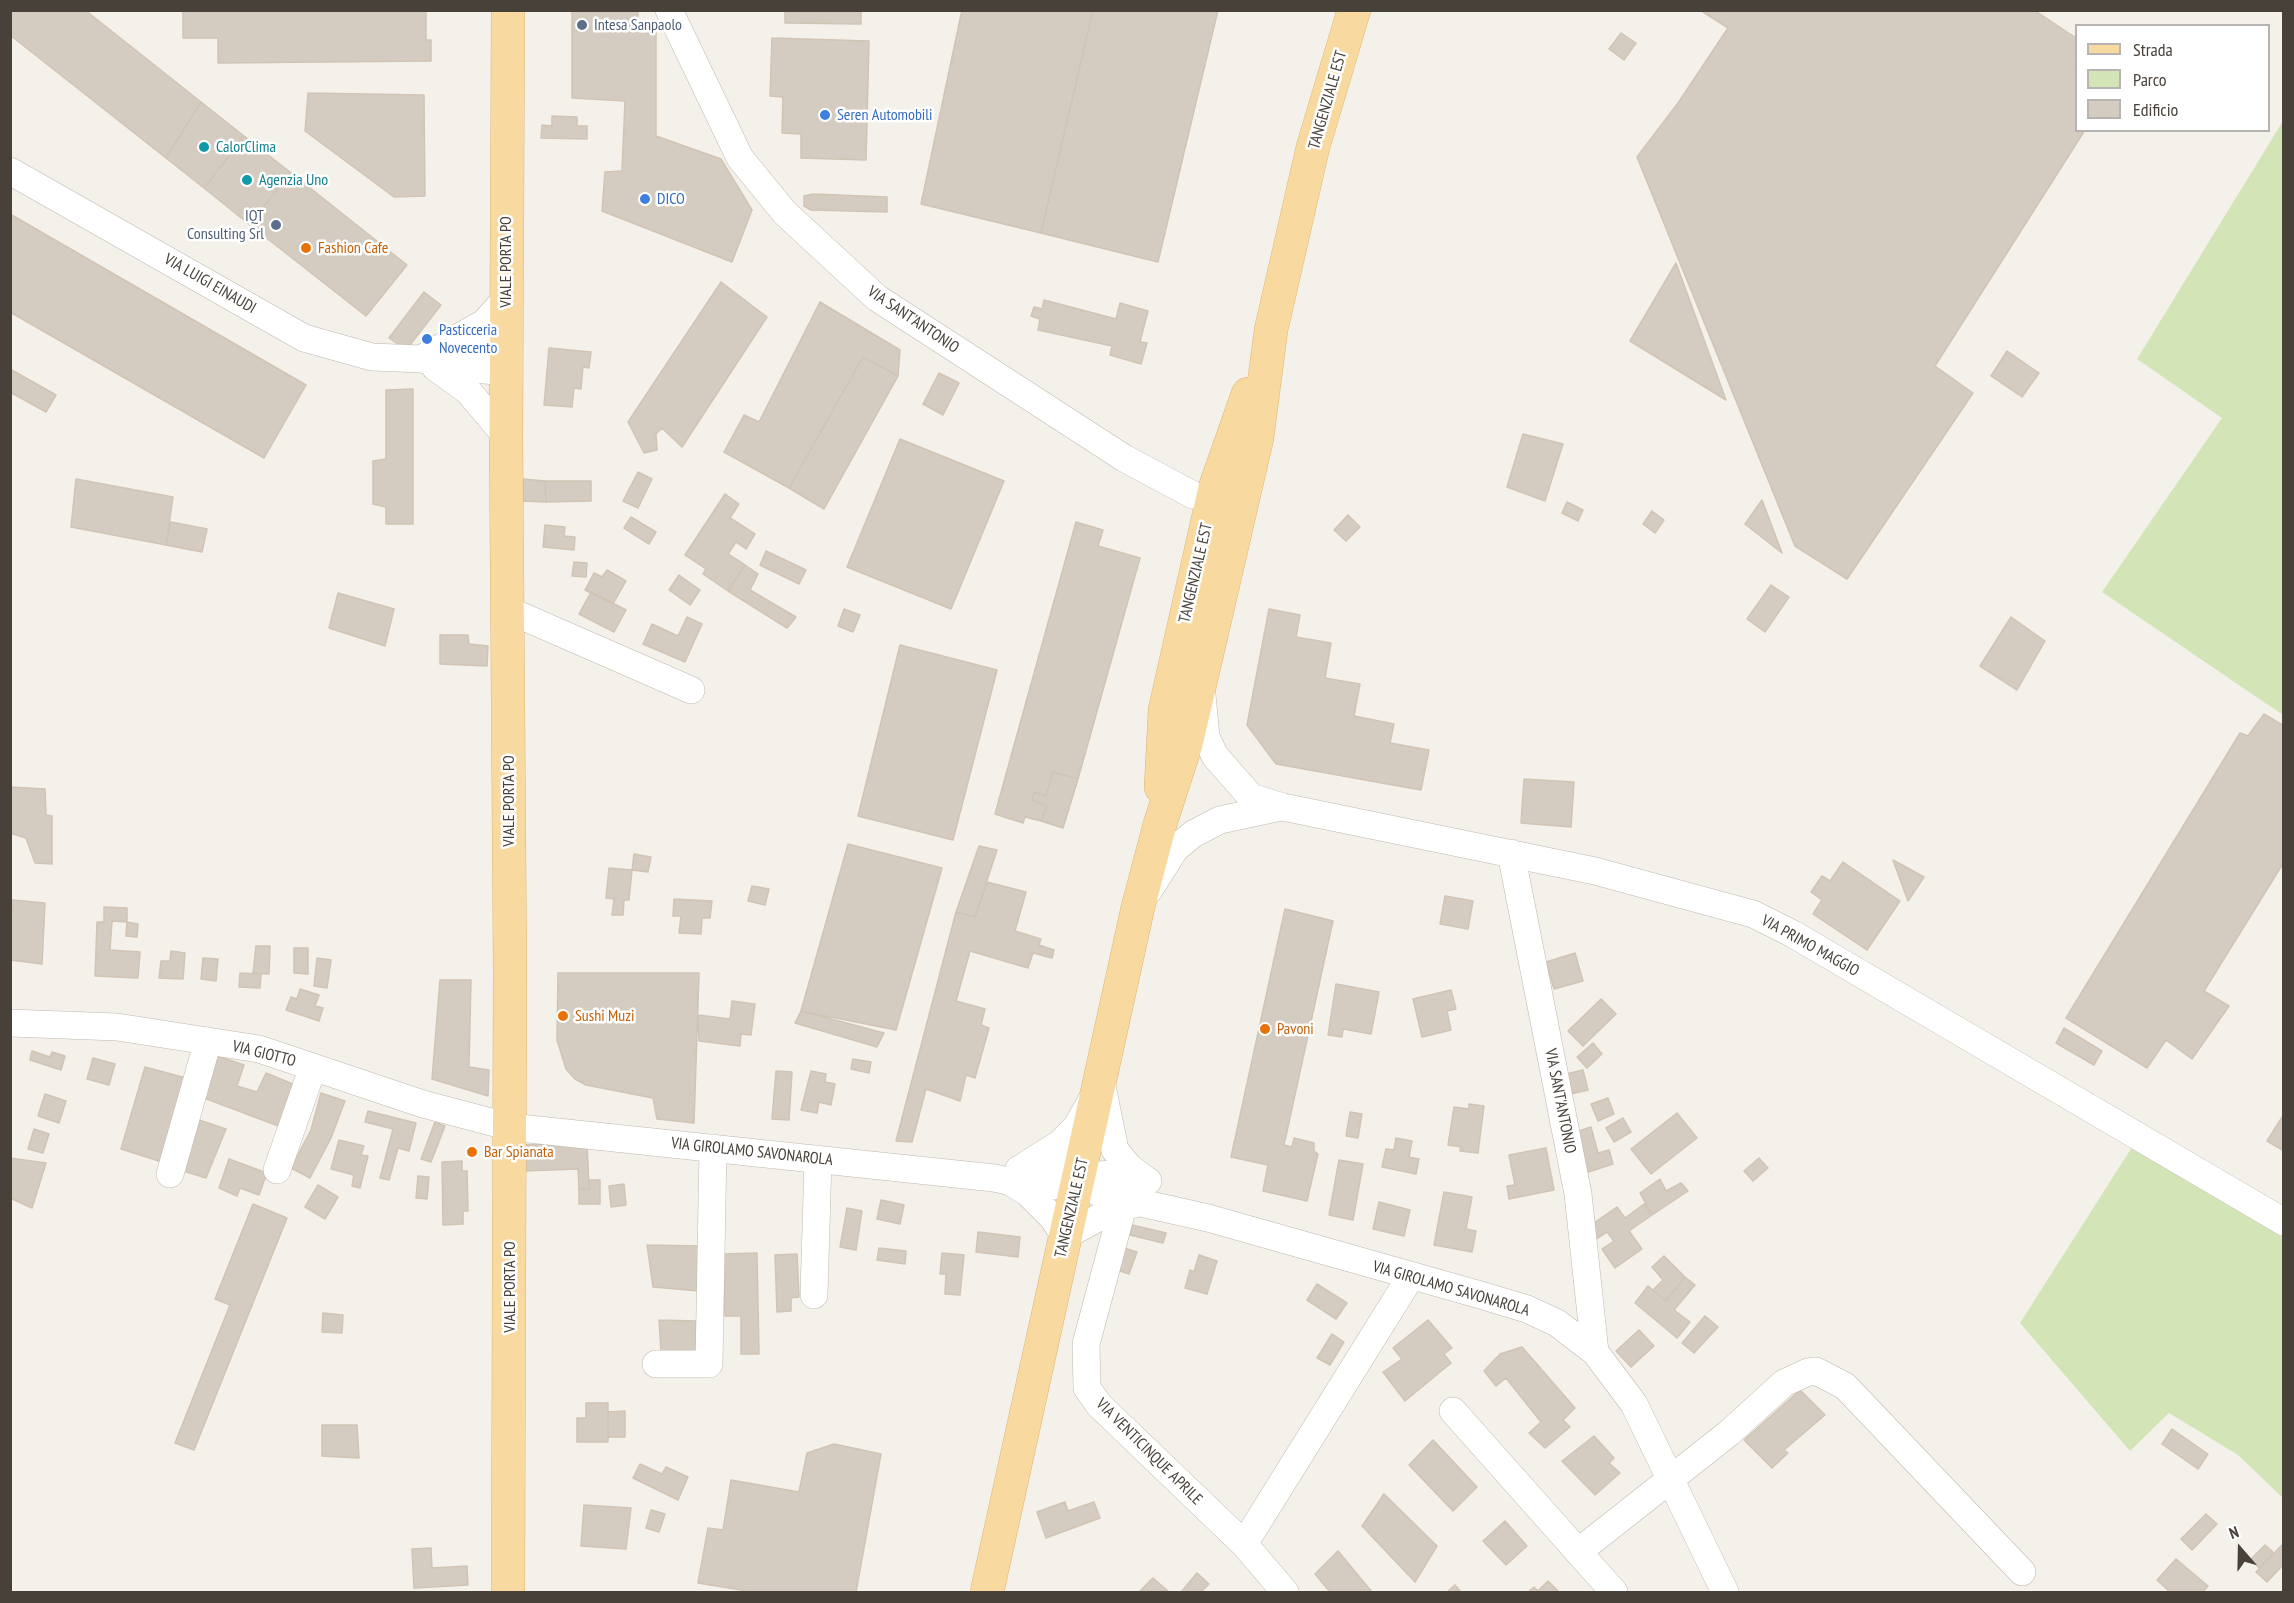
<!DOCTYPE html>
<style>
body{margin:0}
#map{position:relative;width:2294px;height:1603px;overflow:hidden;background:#f4f1eb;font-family:"PT Sans Narrow",sans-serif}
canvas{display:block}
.frame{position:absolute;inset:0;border:12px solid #484139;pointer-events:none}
.legend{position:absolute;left:2075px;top:24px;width:195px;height:108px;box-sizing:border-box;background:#fff;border:2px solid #b6b3b0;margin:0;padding:8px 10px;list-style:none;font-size:18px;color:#484139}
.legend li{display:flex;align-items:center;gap:12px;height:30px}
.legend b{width:30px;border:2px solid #b6b3b0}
.north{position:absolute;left:2210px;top:1519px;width:60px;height:60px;-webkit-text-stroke:4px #fff;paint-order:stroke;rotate:340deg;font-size:16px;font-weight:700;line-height:24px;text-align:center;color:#484139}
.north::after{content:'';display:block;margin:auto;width:21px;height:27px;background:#484139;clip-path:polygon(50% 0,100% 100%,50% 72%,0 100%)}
</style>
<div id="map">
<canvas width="2294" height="1603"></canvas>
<div class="frame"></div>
<ul class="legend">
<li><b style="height:8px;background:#f8daa0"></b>Strada</li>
<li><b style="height:16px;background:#d3e5b7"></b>Parco</li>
<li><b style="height:16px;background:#d5ccc1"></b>Edificio</li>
</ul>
<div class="north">N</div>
</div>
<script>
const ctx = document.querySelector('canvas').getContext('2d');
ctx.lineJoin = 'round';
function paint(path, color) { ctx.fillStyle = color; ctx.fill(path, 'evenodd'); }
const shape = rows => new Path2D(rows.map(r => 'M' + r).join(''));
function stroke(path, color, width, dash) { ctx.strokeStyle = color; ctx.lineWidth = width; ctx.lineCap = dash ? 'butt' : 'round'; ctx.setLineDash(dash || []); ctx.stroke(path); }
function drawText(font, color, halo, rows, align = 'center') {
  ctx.font = font + ' "PT Sans Narrow",sans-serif'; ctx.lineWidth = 5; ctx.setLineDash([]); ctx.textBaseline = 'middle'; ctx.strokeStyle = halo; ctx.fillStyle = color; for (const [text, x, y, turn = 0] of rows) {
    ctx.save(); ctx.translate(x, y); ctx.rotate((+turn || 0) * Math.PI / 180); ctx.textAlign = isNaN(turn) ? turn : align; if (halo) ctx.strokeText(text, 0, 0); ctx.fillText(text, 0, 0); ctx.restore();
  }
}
paint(shape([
 [2283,121,2283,715,2102,592,2222,418,2137,359],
 [2134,1144,2283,1230,2283,1498,2238,1455,2169,1413,2130,1451,2020,1323]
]), '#d3e5b7');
const building = shape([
 [10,10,85,10,201,102,166,158,10,35,10,10],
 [183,10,426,10,426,40,431,40,431,61,218,63,218,38,183,38,183,10],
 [572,10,638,10,638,25,656,26,656,136,721,159,752,210,732,262,602,211,605,172,622,171,625,101,572,98,572,10],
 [785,10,861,10,861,24,785,23,785,10],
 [962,10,1093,10,1041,233,921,204,962,10],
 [1093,10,1218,10,1158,262,1041,233,1093,10],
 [1700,10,2034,10,2076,38,2076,130,2085,130,1935,366,1973,393,1847,579,1795,546,1637,157,1678,103,1728,28,1700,10],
 [1621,33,1636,43,1624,60,1609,49,1621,33],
 [772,38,869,41,866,160,801,158,801,134,782,133,783,97,770,96,772,38],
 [308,93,424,95,425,196,394,197,305,131,308,93],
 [201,102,244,136,204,188,166,158,201,102],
 [552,116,577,117,577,126,587,126,587,139,541,138,542,125,552,126,552,116],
 [244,136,290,172,250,225,204,188,244,136],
 [290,172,407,265,366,316,250,225,290,172],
 [813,194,887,197,887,212,811,210,804,206,804,196,813,194],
 [10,214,306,385,264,458,10,312,10,214],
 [1676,263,1726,400,1630,341,1676,263],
 [721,282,767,317,682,447,662,428,656,434,657,450,644,453,628,422,721,282],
 [424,292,441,305,406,350,389,338,424,292],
 [1044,300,1116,319,1120,303,1148,311,1140,342,1147,343,1141,364,1110,355,1112,346,1038,330,1040,319,1031,316,1034,307,1042,309,1044,300],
 [820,302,900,350,898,376,863,357,789,488,724,452,744,415,759,422,820,302],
 [549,348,591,352,589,368,583,367,581,389,574,388,572,407,544,405,549,348],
 [2007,351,2039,373,2022,397,1991,376,2007,351],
 [863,357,898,376,824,509,789,488,863,357],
 [10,369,56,395,46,412,10,392,10,369],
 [939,373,959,383,943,415,923,404,939,373],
 [413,389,413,524,386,524,386,507,373,504,373,461,386,459,386,390,413,389],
 [1523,434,1563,444,1545,501,1507,487,1523,434],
 [900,439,1004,481,951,609,847,567,900,439],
 [638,472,652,479,638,508,623,501,638,472],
 [76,479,173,497,166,545,71,527,76,479],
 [523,479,545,481,546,502,523,501,523,479],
 [545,481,591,481,591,501,546,502,545,481],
 [725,494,739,504,730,518,755,534,746,549,736,542,728,554,745,565,728,591,703,574,706,569,685,555,725,494],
 [1762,500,1782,553,1745,524,1762,500],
 [1567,502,1583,510,1578,521,1562,513,1567,502],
 [1652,511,1664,520,1655,533,1643,524,1652,511],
 [1348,515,1360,527,1346,541,1334,530,1348,515],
 [631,517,656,532,649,544,624,528,631,517],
 [171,522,207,529,202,552,166,545,171,522],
 [1076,522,1103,530,1098,546,1140,558,1078,779,1053,772,1046,796,1034,792,1032,800,1047,806,1041,821,1025,817,1023,823,995,814,1076,522],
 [545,525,565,527,564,536,575,537,574,550,543,547,545,525],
 [766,551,806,570,799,584,760,565,766,551],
 [574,562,587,563,586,577,572,576,574,562],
 [745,565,758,574,750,590,796,617,787,628,728,591,745,565],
 [607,570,626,581,613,604,585,590,594,573,602,577,607,570],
 [679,575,700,590,690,605,669,590,679,575],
 [1771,585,1789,597,1765,632,1747,619,1771,585],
 [591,592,626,610,614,632,579,614,591,592],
 [338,593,394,609,385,646,329,628,338,593],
 [844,609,860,615,853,632,838,626,844,609],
 [1269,609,1300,615,1296,637,1331,643,1325,678,1360,684,1354,716,1394,724,1390,743,1429,750,1421,790,1276,764,1247,725,1269,609],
 [687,617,702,624,685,662,643,644,652,624,678,636,687,617],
 [2011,617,2045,641,2017,690,1980,666,2011,617],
 [440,635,468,635,469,644,488,646,487,666,440,664,440,635],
 [900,645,997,670,953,840,858,816,900,645],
 [2264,714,2284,726,2284,862,2204,991,2229,1006,2192,1059,2166,1040,2147,1068,2066,1018,2240,733,2248,736,2264,714],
 [1053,772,1078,779,1063,828,1041,821,1047,806,1032,800,1034,792,1046,796,1053,772],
 [1524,779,1574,782,1571,827,1521,823,1524,779],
 [10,787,45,789,46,815,52,816,52,864,35,863,26,838,10,833,10,787],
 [848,844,942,868,896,1030,801,1011,848,844],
 [979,846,997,850,975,917,956,912,979,846],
 [634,854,651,857,648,872,632,870,634,854],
 [1893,860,1924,877,1908,901,1893,860],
 [1843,862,1900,901,1867,950,1813,914,1822,900,1811,892,1822,876,1830,881,1843,862],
 [609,868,632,870,629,900,624,900,623,915,612,915,614,899,606,898,609,868],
 [987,882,1026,892,1015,931,1041,939,1039,945,1054,950,1052,958,1033,953,1028,968,970,951,956,1001,985,1009,981,1025,989,1028,975,1078,966,1075,960,1101,926,1089,912,1142,896,1141,956,912,975,917,987,882],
 [752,886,769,889,765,905,748,901,752,886],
 [1445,896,1473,901,1468,929,1440,924,1445,896],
 [674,899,712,901,710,918,702,918,701,934,679,933,681,916,673,916,674,899],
 [12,900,45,903,42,964,10,960,12,900],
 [104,907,127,908,127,922,112,921,110,950,140,952,138,978,95,976,97,922,104,922,104,907],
 [1285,909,1333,921,1284,1145,1292,1147,1294,1138,1314,1143,1314,1151,1318,1154,1307,1201,1263,1191,1268,1165,1231,1157,1285,909],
 [127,922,138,924,137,937,126,936,127,922],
 [256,946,270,946,269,974,253,973,256,946],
 [294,948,308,948,308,974,294,973,294,948],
 [171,951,185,953,183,979,159,978,161,961,170,961,171,951],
 [1575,953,1583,981,1554,989,1546,962,1575,953],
 [203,958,218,959,216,981,201,979,203,958],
 [317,958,331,960,327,988,314,986,317,958],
 [240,973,261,974,260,988,239,987,240,973],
 [558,973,699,973,694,1123,657,1119,653,1098,586,1085,575,1079,566,1069,557,1040,558,973],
 [440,980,471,980,469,1067,489,1070,488,1096,432,1079,440,980],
 [1336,984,1379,992,1371,1034,1343,1029,1342,1037,1328,1035,1336,984],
 [300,989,319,995,315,1006,323,1008,319,1021,286,1010,291,997,297,999,300,989],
 [1451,990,1456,1009,1447,1011,1451,1030,1422,1037,1413,999,1451,990],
 [1601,999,1616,1014,1583,1046,1568,1031,1601,999],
 [732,1001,755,1004,751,1035,741,1034,740,1046,699,1041,698,1015,730,1019,732,1001],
 [801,1011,884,1033,877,1047,795,1023,801,1011],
 [2064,1028,2102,1051,2094,1065,2056,1043,2064,1028],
 [1593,1043,1602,1054,1587,1068,1577,1057,1593,1043],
 [32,1051,50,1057,52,1052,65,1056,61,1070,30,1060,32,1051],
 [218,1056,244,1065,237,1086,257,1092,266,1073,295,1085,281,1127,204,1098,218,1056],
 [93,1058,115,1064,109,1085,87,1079,93,1058],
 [853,1059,871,1062,869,1073,851,1069,853,1059],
 [145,1067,186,1078,162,1162,121,1149,145,1067],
 [1583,1070,1588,1090,1562,1096,1558,1076,1583,1070],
 [776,1071,792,1072,789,1120,772,1119,776,1071],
 [811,1071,826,1074,825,1082,835,1084,831,1105,819,1102,817,1113,801,1110,811,1071],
 [321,1093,345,1101,331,1138,310,1178,291,1168,311,1130,321,1093],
 [45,1094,66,1101,59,1123,38,1116,45,1094],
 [1608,1098,1614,1114,1598,1121,1591,1104,1608,1098],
 [1469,1104,1484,1106,1478,1153,1460,1151,1461,1147,1448,1145,1454,1107,1469,1109,1469,1104],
 [368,1111,416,1123,409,1151,398,1148,389,1180,380,1178,393,1129,365,1122,368,1111],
 [1350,1112,1362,1114,1358,1138,1346,1136,1350,1112],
 [1677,1113,1697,1138,1651,1174,1631,1149,1677,1113],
 [2284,1114,2284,1151,2267,1141,2284,1114],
 [1623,1118,1631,1132,1614,1142,1606,1128,1623,1118],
 [196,1119,226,1129,206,1178,180,1170,196,1119],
 [435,1122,445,1126,431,1162,421,1159,435,1122],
 [1591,1127,1598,1153,1609,1150,1613,1164,1582,1174,1570,1134,1591,1127],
 [34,1129,49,1134,43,1153,28,1149,34,1129],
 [1396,1138,1412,1141,1409,1157,1419,1159,1416,1174,1382,1167,1386,1149,1394,1150,1396,1138],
 [339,1140,364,1146,361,1155,368,1156,360,1188,352,1186,354,1175,331,1169,339,1140],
 [587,1142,589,1189,579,1189,578,1169,523,1171,522,1145,587,1142],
 [1546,1148,1554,1190,1509,1199,1507,1186,1515,1185,1509,1155,1546,1148],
 [10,1158,46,1163,32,1208,10,1198,10,1158],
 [1759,1158,1768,1168,1753,1181,1744,1171,1759,1158],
 [229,1159,267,1173,259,1195,240,1188,237,1196,219,1188,229,1159],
 [1339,1160,1363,1164,1353,1220,1329,1215,1339,1160],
 [462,1161,462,1171,467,1171,468,1211,463,1211,463,1224,443,1225,442,1162,462,1161],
 [418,1176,429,1177,427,1199,416,1198,418,1176],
 [1660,1179,1666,1191,1681,1183,1688,1191,1652,1215,1640,1193,1660,1179],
 [589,1180,600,1180,600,1204,579,1204,579,1189,589,1189,589,1180],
 [624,1184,626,1205,611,1207,609,1186,624,1184],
 [318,1185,338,1197,325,1219,305,1207,318,1185],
 [1444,1192,1472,1197,1466,1229,1476,1231,1472,1252,1434,1245,1444,1192],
 [881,1200,904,1205,900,1224,877,1219,881,1200],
 [1379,1202,1410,1210,1404,1236,1373,1229,1379,1202],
 [253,1204,287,1218,194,1450,175,1443,230,1305,215,1299,253,1204],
 [1644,1204,1652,1215,1629,1231,1642,1249,1615,1268,1602,1249,1614,1241,1607,1232,1596,1239,1588,1227,1617,1207,1625,1218,1644,1204],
 [847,1208,862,1211,856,1250,840,1247,847,1208],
 [1132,1225,1166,1233,1163,1243,1130,1235,1132,1225],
 [978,1232,1020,1237,1018,1257,976,1252,978,1232],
 [647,1245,701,1246,699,1291,653,1287,647,1245],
 [879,1248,906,1251,905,1264,877,1260,879,1248],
 [1124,1248,1137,1252,1129,1274,1117,1270,1124,1248],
 [757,1253,759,1354,741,1354,741,1316,725,1316,723,1254,757,1253],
 [942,1253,964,1255,960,1295,945,1294,946,1274,940,1274,942,1253],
 [797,1254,799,1297,791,1298,791,1311,777,1312,775,1255,797,1254],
 [1199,1255,1217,1261,1207,1294,1185,1288,1190,1270,1194,1272,1199,1255],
 [1664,1256,1685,1277,1666,1301,1653,1290,1663,1280,1652,1267,1664,1256],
 [1685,1277,1695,1285,1674,1310,1690,1322,1677,1338,1635,1303,1648,1286,1666,1301,1685,1277],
 [1317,1284,1347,1303,1336,1319,1307,1300,1317,1284],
 [323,1313,343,1315,342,1333,322,1332,323,1313],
 [1705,1316,1718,1327,1694,1353,1682,1343,1705,1316],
 [659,1320,696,1321,698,1353,661,1351,659,1320],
 [1428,1320,1452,1348,1444,1354,1451,1363,1405,1401,1383,1372,1402,1359,1393,1348,1428,1320],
 [1639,1330,1654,1346,1631,1367,1616,1351,1639,1330],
 [1332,1334,1344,1342,1330,1365,1317,1358,1332,1334],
 [1522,1347,1575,1408,1563,1420,1570,1427,1545,1448,1529,1433,1541,1422,1506,1378,1496,1386,1484,1371,1500,1354,1522,1347],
 [1800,1390,1825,1415,1784,1450,1788,1453,1772,1468,1744,1440,1800,1390],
 [586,1403,608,1403,608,1442,577,1442,577,1418,586,1418,586,1403],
 [625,1411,625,1437,608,1437,608,1412,625,1411],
 [322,1425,357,1425,359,1458,322,1456,322,1425],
 [2172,1429,2208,1454,2198,1469,2162,1444,2172,1429],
 [1594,1436,1614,1458,1609,1463,1620,1473,1595,1495,1562,1461,1594,1436],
 [1433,1440,1477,1487,1453,1511,1409,1465,1433,1440],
 [834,1444,881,1454,856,1592,753,1592,698,1583,708,1528,723,1530,731,1480,799,1492,807,1453,834,1444],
 [640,1464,662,1474,666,1467,688,1477,678,1500,633,1478,640,1464],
 [1384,1494,1437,1546,1415,1582,1362,1526,1384,1494],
 [1065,1502,1068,1511,1094,1502,1100,1518,1046,1538,1037,1512,1065,1502],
 [584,1505,631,1508,626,1549,581,1546,584,1505],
 [651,1510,665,1514,659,1532,646,1528,651,1510],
 [2206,1514,2217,1524,2192,1550,2181,1539,2206,1514],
 [1505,1521,1527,1546,1506,1565,1483,1541,1505,1521],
 [2284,1543,2284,1564,2267,1582,2256,1572,2284,1543],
 [2265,1545,2274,1553,2259,1568,2251,1559,2265,1545],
 [431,1548,432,1568,467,1566,468,1585,414,1588,412,1549,431,1548],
 [1338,1551,1372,1592,1330,1592,1315,1574,1338,1551],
 [2176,1559,2208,1586,2203,1592,2170,1592,2157,1580,2176,1559],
 [1197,1573,1209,1584,1201,1592,1181,1592,1197,1573],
 [1153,1578,1168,1591,1139,1592,1153,1578],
 [1548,1581,1559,1592,1528,1592,1534,1587,1538,1591,1548,1581],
 [1455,1585,1461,1592,1447,1592,1455,1585]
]);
paint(building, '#d5ccc1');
stroke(building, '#d0c4b4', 1.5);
const minor = shape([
 [669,10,740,158,785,213,877,298,1124,458,1193,495],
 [10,171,304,338,372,357,421,359,453,367,506,372],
 [445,352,458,348,507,347],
 [421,359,484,323,506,299],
 [435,367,468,391,506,436],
 [508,610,691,690],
 [1202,695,1206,737,1215,756,1251,797,1283,807,1595,871,1753,914,1793,934,2284,1222],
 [1511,853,1578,1194,1595,1352],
 [1149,890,1175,849,1193,834,1220,820,1281,807],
 [10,1023,117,1027,259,1049,423,1104,510,1127,994,1178,1036,1187,1053,1186,1081,1176,1114,1174,1126,1173,1148,1181],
 [1102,1086,1115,1150,1129,1167,1146,1180],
 [1026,1165,1061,1143,1077,1126,1091,1101],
 [1019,1169,1047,1164,1061,1167,1081,1176,1089,1187,1101,1194,1208,1218,1484,1296,1527,1309,1557,1323,1595,1352,1634,1404,1725,1592],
 [277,1170,313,1067],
 [170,1174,208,1041],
 [1012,1183,1028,1193,1052,1217,1065,1236,1116,1208,1135,1204],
 [1123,1206,1086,1344,1087,1388,1099,1405,1244,1544,1285,1592],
 [814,1295,818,1159],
 [656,1364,709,1364,713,1148],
 [1453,1411,1614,1592],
 [1244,1544,1411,1276],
 [1578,1552,1729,1433,1784,1383,1808,1372,1816,1371,1845,1386,2022,1572]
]);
const major = shape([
 [508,10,506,436,510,971,508,1592],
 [1161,787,1165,710,1215,488,1248,394],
 [987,1592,1138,907,1160,824,1186,744,1257,438,1271,330,1313,147,1354,10]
]);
stroke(minor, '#bfb8ae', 28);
stroke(major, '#ddb671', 34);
stroke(minor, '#fff', 27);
stroke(major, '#f8daa0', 33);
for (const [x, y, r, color] of [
 [582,25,6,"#5c6f8a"],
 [825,115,6,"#3f7fe0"],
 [204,147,6,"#0f9aa8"],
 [247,180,6,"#0f9aa8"],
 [645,199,6,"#3f7fe0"],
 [276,225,6,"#5c6f8a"],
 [306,248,6,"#e8710a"],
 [427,339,6,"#3f7fe0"],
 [563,1016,6,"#e8710a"],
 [1265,1029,6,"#e8710a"],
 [472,1152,6,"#e8710a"]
]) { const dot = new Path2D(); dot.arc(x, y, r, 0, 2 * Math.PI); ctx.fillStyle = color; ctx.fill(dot); stroke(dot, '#fff', 2); }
drawText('16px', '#4e5e75', '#fff', [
 ["Intesa Sanpaolo",594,25],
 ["IQT",264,216,"right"],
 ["Consulting Srl",264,234,"right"]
], 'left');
drawText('16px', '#484139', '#fff', [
 ["TANGENZIALE EST",1328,100,-74],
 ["VIALE PORTA PO",506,262,-90],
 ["VIA LUIGI EINAUDI",210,284,30],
 ["VIA SANT'ANTONIO",913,320,34],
 ["TANGENZIALE EST",1196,573,-77],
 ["VIALE PORTA PO",509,801,-90],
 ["VIA PRIMO MAGGIO",1810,946,29],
 ["VIA GIOTTO",264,1054,14],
 ["VIA SANT'ANTONIO",1560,1101,79],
 ["VIA GIROLAMO SAVONAROLA",752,1152,6],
 ["TANGENZIALE EST",1072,1208,-77],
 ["VIALE PORTA PO",510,1287,-90],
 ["VIA GIROLAMO SAVONAROLA",1451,1289,16],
 ["VIA VENTICINQUE APRILE",1149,1452,45]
]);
drawText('16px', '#366cbe', '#fff', [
 ["Seren Automobili",837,115],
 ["DICO",657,199],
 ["Pasticceria",439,330],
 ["Novecento",439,348]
], 'left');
drawText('16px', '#0d838f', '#fff', [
 ["CalorClima",216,147],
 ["Agenzia Uno",259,180]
], 'left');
drawText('16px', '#c56008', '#fff', [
 ["Fashion Cafe",318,248],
 ["Sushi Muzi",575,1016],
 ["Pavoni",1277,1029],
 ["Bar Spianata",484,1152]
], 'left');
</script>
